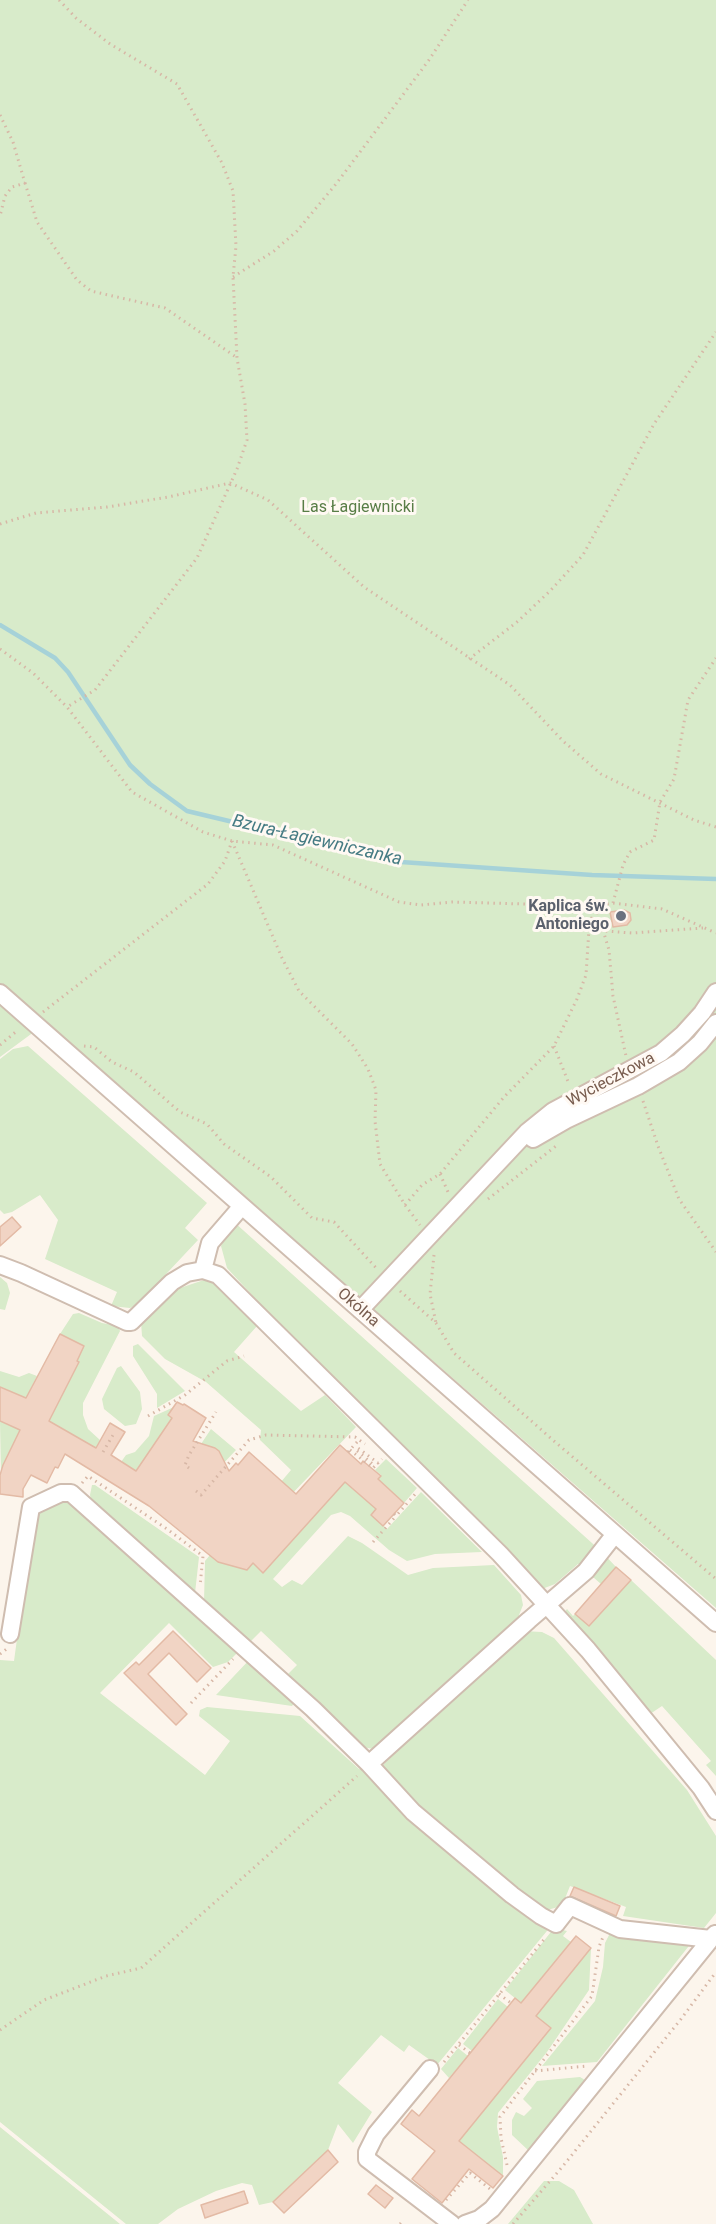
<!DOCTYPE html>
<meta charset="utf-8">
<style>
body{margin:0}
canvas{display:block;background:#fcf5ec}
</style>
<canvas width="716" height="2224"></canvas>
<script>
const ctx = document.querySelector('canvas').getContext('2d');
ctx.lineJoin = 'round';
function paint(path, color) { ctx.fillStyle = color; ctx.fill(path, 'evenodd'); }
const shape = rows => new Path2D(rows.map(r => 'M' + r).join(''));
function stroke(path, color, width, dash) { ctx.strokeStyle = color; ctx.lineWidth = width; ctx.lineCap = dash ? 'butt' : 'round'; ctx.setLineDash(dash || []); ctx.stroke(path); }
function drawText(font, color, halo, rows, align = 'center') {
  ctx.font = font + ' Roboto,sans-serif'; ctx.lineWidth = 6; ctx.setLineDash([]); ctx.textBaseline = 'middle'; ctx.strokeStyle = halo; ctx.fillStyle = color; for (const [text, x, y, turn = 0] of rows) {
    ctx.save(); ctx.translate(x, y); ctx.rotate((+turn || 0) * Math.PI / 180); ctx.textAlign = isNaN(turn) ? turn : align; if (halo) ctx.strokeText(text, 0, 0); ctx.fillText(text, 0, 0); ctx.restore();
  }
}
paint(shape([
 [0,0,716,0,716,1608,46,1023,0,1057],
 [28,1046,207,1203,185,1228,198,1240,139,1303,130,1308,111,1306,117,1292,45,1259,58,1220,40,1195,12,1212,4,1214,0,1210,0,1059,13,1049],
 [234,1222,602,1552,616,1567,601,1584,578,1564,555,1584,542,1589,288,1334,227,1268,221,1246],
 [0,1277,7,1283,10,1293,5,1310,0,1309],
 [207,1279,237,1300,257,1326,234,1352,301,1411,325,1395,356,1427,288,1498,275,1489,291,1470,260,1440,261,1430,206,1382,165,1359,142,1336,141,1322,168,1292],
 [79,1313,102,1323,118,1326,120,1331,83,1403,83,1415,88,1429,100,1440,96,1448,49,1421,78,1362,77,1361,84,1346,60,1334,73,1314],
 [138,1344,185,1391,157,1408,157,1394,133,1356,133,1346],
 [121,1366,140,1392,142,1409,136,1424,125,1426,104,1409,102,1399,117,1368],
 [0,1371,19,1377,29,1373,37,1376,26,1398,0,1387],
 [174,1407,172,1418,136,1471,121,1462,126,1455,135,1452,149,1436,154,1416],
 [0,1421,20,1430,3,1465,1,1475],
 [211,1429,236,1450,220,1467,219,1451,215,1448,201,1444],
 [386,1459,417,1488,404,1503,378,1479,381,1475,375,1470],
 [345,1482,376,1509,371,1515,387,1529,421,1492,482,1552,435,1554,407,1561,389,1550,350,1516,341,1512,331,1515,273,1579,282,1587,292,1580,302,1585,348,1536,362,1543,408,1575,433,1568,494,1565,521,1595,523,1605,519,1615,520,1620,503,1632,464,1667,382,1744,373,1749,363,1747,286,1676,297,1665,261,1631,250,1642,204,1602,205,1561,210,1555,218,1562,247,1570,253,1563,263,1573],
 [92,1485,95,1485,199,1557,195,1593,92,1504,90,1495],
 [70,1499,241,1649,228,1662,213,1667,169,1623,100,1693,205,1775,230,1741,199,1716,200,1710,207,1707,300,1716,359,1769,369,1770,551,1926,437,2065,409,2045,404,2052,381,2035,338,2083,372,2112,353,2143,338,2124,328,2150,273,2202,259,2205,252,2185,242,2183,216,2191,178,2209,158,2224,126,2224,0,2122,0,1660,14,1661,34,1514,43,1505],
 [631,1580,716,1660,716,1776,706,1765,711,1761,662,1706,650,1714,563,1614,567,1609,573,1616,575,1614,589,1626],
 [523,1631,542,1632,554,1638,687,1790,716,1836,716,1913,704,1928,623,1916,626,1907,570,1886,562,1906,547,1910,530,1903,415,1804,383,1765],
 [251,1658,295,1702,292,1706,216,1695],
 [554,1928,567,1931,563,1936,571,1942,521,2003,505,1990],
 [610,1933,692,1942,597,2062,542,2066,595,2001,603,1967,605,1943],
 [591,1948,589,1990,547,2052,498,2113,497,2127,503,2157,503,2176,459,2141,551,2028,536,2016],
 [498,1999,508,2007,472,2051,463,2044],
 [458,2048,468,2056,449,2078,441,2069],
 [580,2077,585,2080,586,2086,530,2152,512,2135,512,2120,516,2112,524,2116,532,2108,523,2099,537,2081],
 [0,2127,120,2224,0,2224],
 [544,2181,559,2181,574,2190,593,2224,508,2224]
]), '#d8ebca');
stroke(shape([
 [0,625,55,658,68,672,130,765,150,784,187,811,401,862,592,875,716,879]
]), '#a6d2d8', 4.5);
const building = shape([
 [624,910,630,913,631,920,627,925,613,927,610,912,624,910],
 [12,1217,21,1227,0,1246,0,1227,12,1217],
 [60,1334,84,1346,77,1361,79,1362,49,1421,96,1448,110,1423,125,1432,111,1455,136,1471,172,1418,168,1415,177,1402,183,1405,184,1404,206,1418,193,1441,215,1448,219,1451,229,1471,236,1463,238,1465,249,1452,296,1494,340,1445,361,1464,363,1461,381,1476,378,1479,404,1503,383,1526,371,1515,376,1509,345,1482,263,1573,253,1563,247,1570,218,1562,149,1506,65,1454,58,1468,55,1467,47,1483,31,1475,23,1489,23,1497,0,1494,0,1475,3,1465,20,1430,0,1421,0,1387,26,1398,60,1334],
 [616,1567,631,1580,589,1626,575,1614,616,1567],
 [173,1631,211,1668,197,1682,169,1653,148,1674,187,1714,176,1725,124,1673,136,1662,139,1665,173,1631],
 [574,1887,620,1906,616,1916,570,1896,574,1887],
 [576,1936,591,1948,536,2016,551,2028,459,2141,503,2176,493,2188,469,2169,442,2203,412,2179,435,2151,401,2124,412,2110,419,2116,515,1998,521,2003,576,1936],
 [328,2150,338,2162,284,2213,273,2202,328,2150],
 [376,2185,393,2198,385,2208,368,2194,376,2185],
 [244,2191,248,2203,205,2218,201,2205,244,2191]
]);
paint(building, '#f1d4c4');
stroke(building, '#e3baa5', 1.5);
const minor = shape([
 [0,993,716,1623],
 [533,1139,566,1120,638,1086,679,1062,700,1043,716,1023],
 [0,1265,21,1273,127,1322,131,1322,172,1282,187,1273,203,1270,218,1275,500,1554,588,1650,701,1788,716,1811],
 [203,1270,210,1243,242,1206],
 [360,1310,527,1132,553,1111,661,1053,683,1034,702,1013,716,992],
 [10,1634,31,1507,61,1493,71,1493,313,1709,369,1764,413,1812,512,1895,541,1916,556,1924,570,1906,620,1929,711,1939],
 [369,1764,529,1620,586,1571,615,1534],
 [430,2069,376,2134,367,2152,367,2159,452,2224],
 [465,2224,479,2219,492,2209,715,1934]
]);
stroke(minor, '#cfbdb0', 20);
stroke(shape([
 [59,0,76,18,110,44,177,84,222,163,233,191,236,246,233,277,237,358,245,404,247,440,237,469,197,558,95,690,67,707],
 [0,115,13,142,25,183,12,187,5,196,0,216],
 [25,183,37,222,77,280,91,291,165,308,236,357],
 [233,277,274,251,297,231,336,184,429,60,468,0],
 [0,524,36,513,107,507,168,497,230,483,268,500,364,587,510,685,563,741,601,774,694,820,716,827],
 [0,649,33,673,67,707,132,792,203,832,232,841,273,845,399,902,421,905,452,902,595,906,613,903,662,909,716,933],
 [469,659,517,622,550,591,583,555,654,424,716,332],
 [232,841,282,958,299,991,352,1044,368,1069,376,1090,375,1121,380,1164,405,1205,420,1225],
 [613,903,623,865,630,852,654,840,660,802,674,779,688,700,716,658],
 [596,907,609,950,613,996,626,1056],
 [552,927,632,933,703,928],
 [43,1012,208,884,225,861,232,841],
 [0,1045,18,1030],
 [84,1046,94,1047,112,1062,134,1072,180,1112,207,1124,224,1144,271,1177,312,1218,334,1222,378,1270],
 [554,1046,569,1084],
 [643,1101,658,1146,679,1199,716,1252],
 [440,1174,448,1192],
 [488,1199,556,1146],
 [405,1205,422,1185,440,1174,504,1097,554,1046,577,999,586,975,589,929,595,906],
 [434,1255,430,1294,436,1323],
 [400,1291,436,1323,454,1353,554,1441,716,1579],
 [148,1416,185,1395,227,1361,244,1356],
 [350,1450,373,1468,375,1466,356,1450,358,1448,378,1463,382,1459],
 [103,1452,113,1435],
 [348,1452,358,1441],
 [189,1468,185,1465,189,1455,216,1412],
 [82,1483,88,1476,167,1529,203,1556,200,1586],
 [196,1491,201,1495,249,1440,266,1435,355,1437,365,1444],
 [394,1514,396,1516,417,1492],
 [373,1542,396,1516],
 [0,1654,8,1648],
 [191,1703,233,1659],
 [499,1994,511,2003],
 [0,2030,44,2000,106,1976,141,1968,357,1776],
 [459,2045,470,2053],
 [444,2062,546,1937],
 [535,2071,587,2066],
 [507,2165,501,2138,500,2117,592,1996,599,1947,603,1937],
 [446,2200,470,2173,490,2189],
 [400,2224,401,2223],
 [513,2224,563,2166,681,2019,716,1972]
]), '#d7b7a6', 3, [1.5, 4.5]);
stroke(minor, '#fff', 16);
for (const [x, y, r, color] of [
 [621,916,6,"#6b7280"]
]) { const dot = new Path2D(); dot.arc(x, y, r, 0, 2 * Math.PI); ctx.fillStyle = color; ctx.fill(dot); stroke(dot, '#fff9f3', 2); }
drawText('16px', '#587d46', '#fff9f3', [
 ["Las Łagiewnicki",358,508]
]);
drawText('bold 16px', '#5b616d', '#fff9f3', [
 ["Kaplica św.",609,907],
 ["Antoniego",609,925]
], 'right');
drawText('16px', '#785c4e', '#fff9f3', [
 ["Wycieczkowa",611,1080,-28],
 ["Okólna",358,1308,41]
]);
drawText('italic 18px', '#457b83', '#fff9f3', [
 ["Bzura-Łagiewniczanka",317,841,13]
]);
</script>
